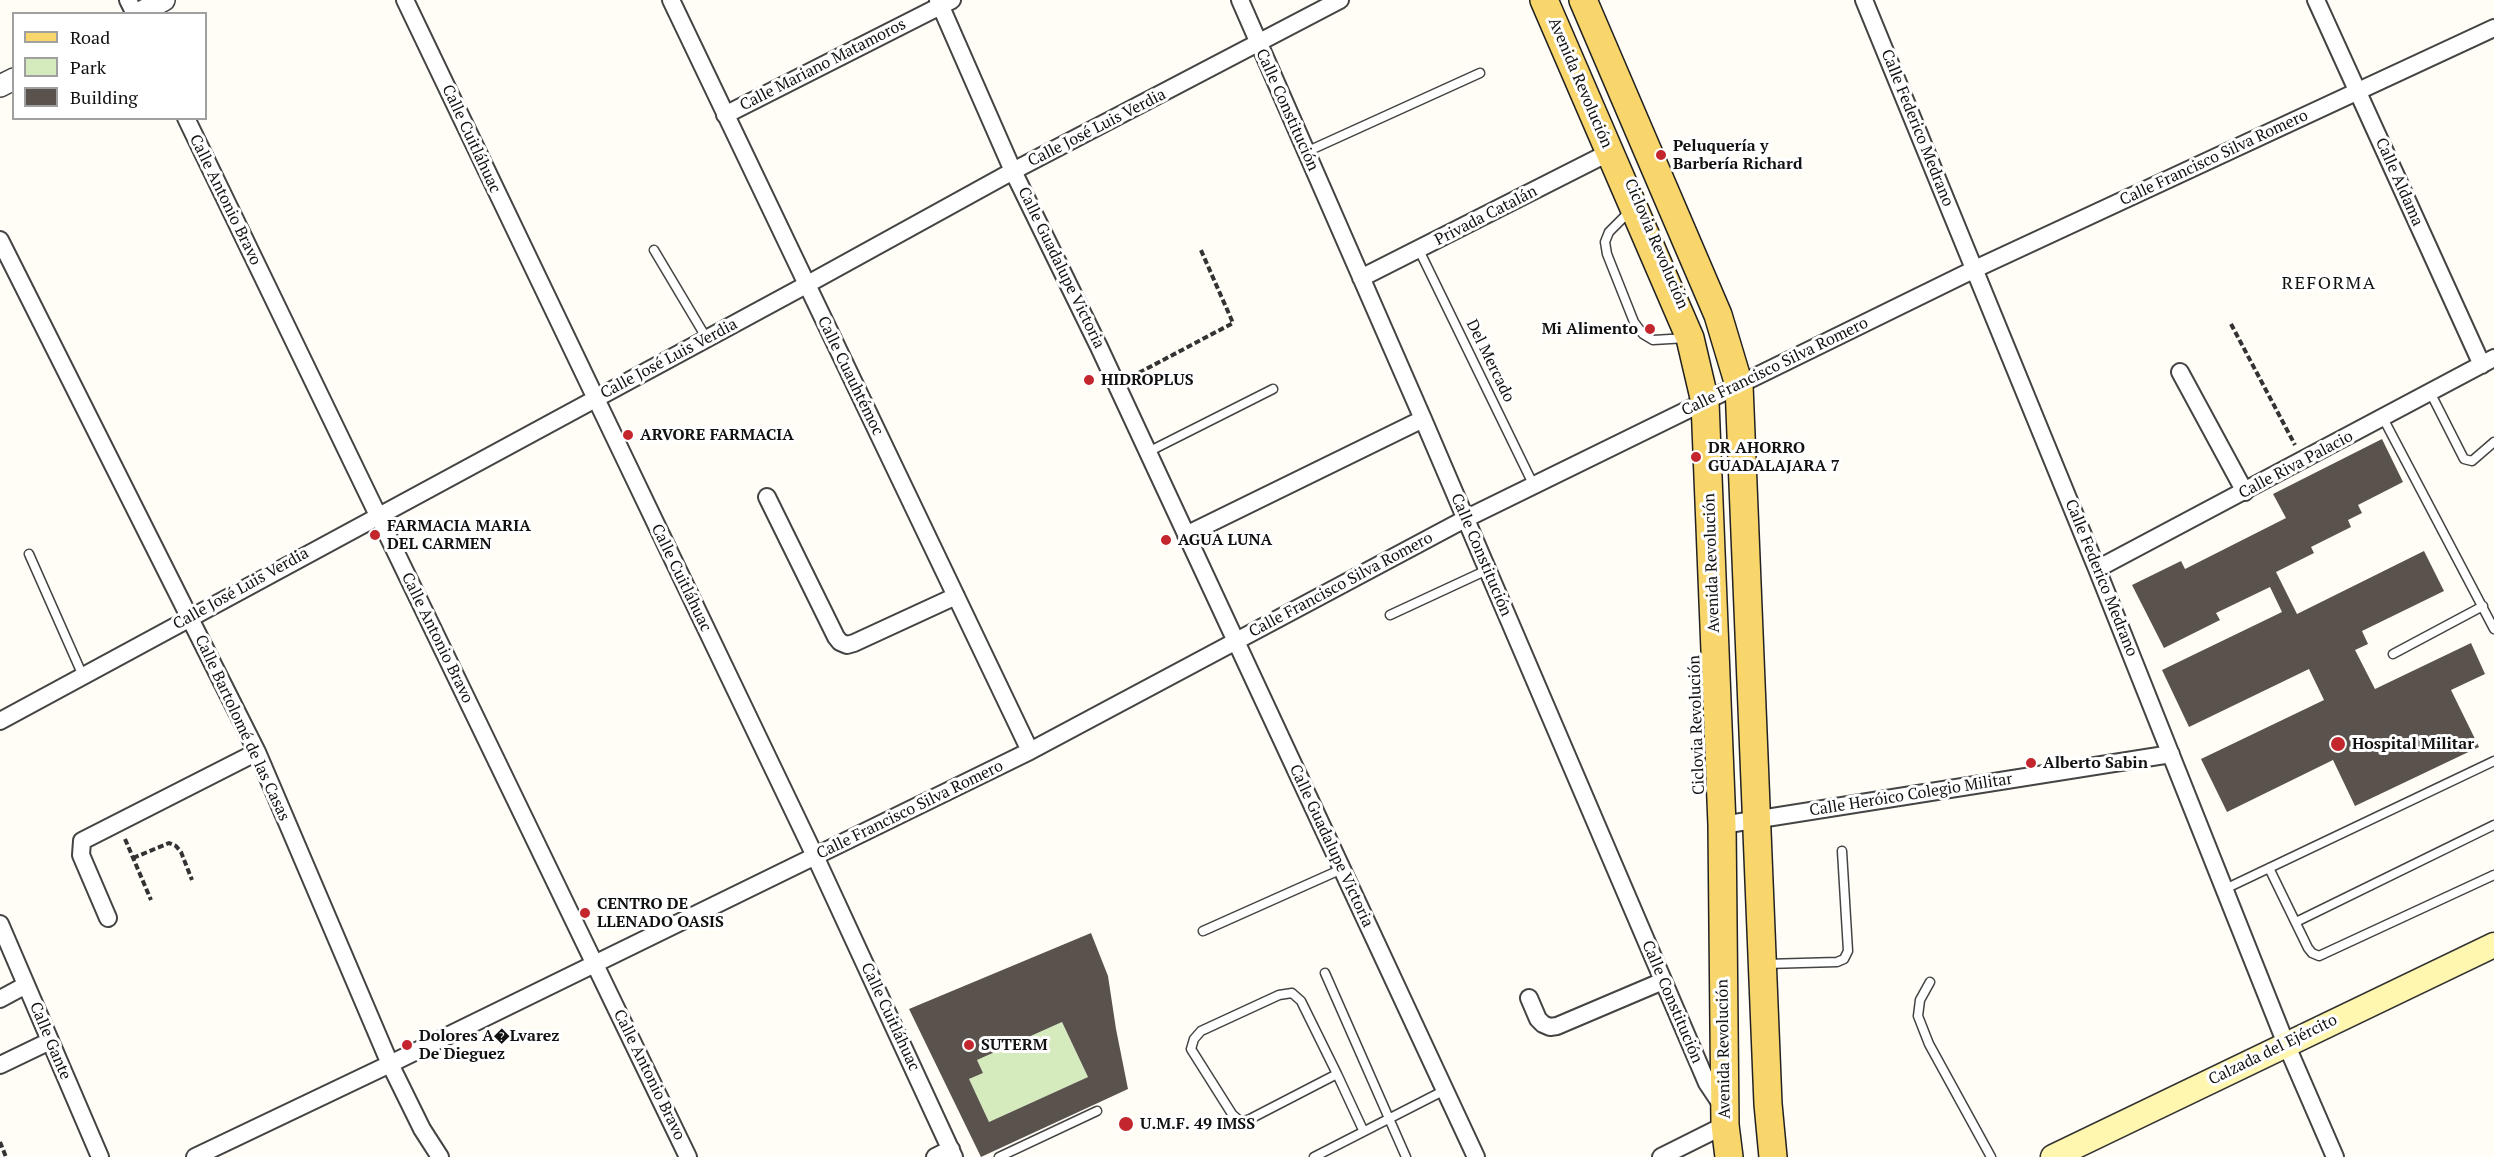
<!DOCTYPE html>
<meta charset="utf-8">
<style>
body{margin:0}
#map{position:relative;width:2494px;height:1157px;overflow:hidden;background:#fffdf5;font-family:"PT Serif",serif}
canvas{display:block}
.legend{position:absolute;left:12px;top:12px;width:195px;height:108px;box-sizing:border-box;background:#fff;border:2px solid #a0a0a0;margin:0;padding:8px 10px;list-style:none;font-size:18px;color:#111}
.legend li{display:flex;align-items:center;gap:12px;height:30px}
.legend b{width:30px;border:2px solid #a0a0a0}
</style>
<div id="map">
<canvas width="2494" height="1157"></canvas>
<ul class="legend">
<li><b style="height:8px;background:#f9d66b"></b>Road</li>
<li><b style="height:16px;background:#d5ebbd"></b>Park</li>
<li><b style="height:16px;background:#5a524d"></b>Building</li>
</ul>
</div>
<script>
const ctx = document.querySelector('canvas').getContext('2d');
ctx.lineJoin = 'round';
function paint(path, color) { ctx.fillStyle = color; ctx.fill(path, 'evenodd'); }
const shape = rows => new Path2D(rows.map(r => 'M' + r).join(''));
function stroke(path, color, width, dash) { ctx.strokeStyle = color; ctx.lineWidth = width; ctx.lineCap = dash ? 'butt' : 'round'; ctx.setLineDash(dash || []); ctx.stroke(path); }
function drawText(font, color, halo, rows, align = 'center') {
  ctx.font = font + ' "PT Serif",serif'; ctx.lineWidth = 6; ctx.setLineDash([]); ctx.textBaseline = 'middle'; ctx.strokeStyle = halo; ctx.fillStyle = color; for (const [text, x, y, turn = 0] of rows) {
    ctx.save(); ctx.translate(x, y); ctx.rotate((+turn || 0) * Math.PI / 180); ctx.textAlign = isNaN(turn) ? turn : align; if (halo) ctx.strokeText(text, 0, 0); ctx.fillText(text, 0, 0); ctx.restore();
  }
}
paint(shape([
 [1062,1022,1088,1077,989,1122,969,1079,983,1073,977,1060]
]), '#d5ebbd');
paint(shape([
 [2382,439,2403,482,2358,505,2362,513,2348,520,2351,527,2311,547,2314,553,2276,572,2297,614,2424,551,2444,591,2362,631,2368,644,2355,650,2375,689,2471,643,2485,674,2451,690,2479,747,2355,806,2333,760,2227,812,2201,759,2324,700,2309,669,2189,727,2162,670,2282,612,2270,587,2216,613,2220,620,2164,648,2132,585,2181,561,2185,569,2286,518,2273,494],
 [1091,933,1108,976,1116,1029,1128,1089,981,1157,909,1009],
 [1062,1022,1088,1077,989,1122,969,1079,983,1073,977,1060]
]), '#5a524d');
const service = shape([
 [1306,152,1480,73],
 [1631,210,1609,232,1605,242,1607,254,1634,322,1643,334,1653,340,1687,338],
 [654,250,707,339],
 [1419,250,1534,486],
 [2430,392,2464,459,2472,461,2494,442],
 [2383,418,2494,629],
 [1148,452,1273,389],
 [29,554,83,676],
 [1390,615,1487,570],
 [2393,654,2483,606],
 [2269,868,2308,948,2312,953,2319,956,2494,875],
 [2225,889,2494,761],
 [2296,922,2494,825],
 [1203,931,1342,869],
 [1766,964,1837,962,1844,959,1848,951,1842,851],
 [1325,973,1406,1157],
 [1930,982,1920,1000,1918,1016,1929,1044,1991,1157],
 [1337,1074,1250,1119,1241,1122,1232,1114,1191,1049,1194,1039,1201,1031,1279,995,1292,993,1301,1001,1337,1074,1363,1130],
 [999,1157,1097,1111],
 [1314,1157,1445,1090]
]);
const minor = shape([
 [128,0,135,14],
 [405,0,815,856,954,1157],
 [671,0,1030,751],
 [938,0,1013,171,1099,347,1476,1157],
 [1240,0,1423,419,1707,1083,1723,1107],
 [1864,0,2097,569,2286,1044,2335,1157],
 [2316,0,2482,365],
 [725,115,952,0],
 [186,118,688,1157],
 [0,240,257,752,390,1064,422,1129,440,1157],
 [1361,278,1610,152],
 [2180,372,2245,492],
 [767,497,836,637,840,642,847,645,854,643,956,596],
 [1186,535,1423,419],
 [2097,569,2494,358],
 [0,721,806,285,1013,171,1340,0],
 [1722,825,2171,754],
 [108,918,81,855,82,841,257,752],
 [0,924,100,1157],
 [1529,998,1538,1019,1543,1024,1550,1027,1557,1026,1663,981],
 [0,999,26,985],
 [0,1065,50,1041],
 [195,1157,390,1064,1030,751,1465,519,1975,269,2494,28],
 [935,1157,951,1149],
 [1661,1157,1725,1125]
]);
const tertiary = shape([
 [138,14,164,0],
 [0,86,14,79]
]);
const secondary = shape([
 [2053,1157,2494,945]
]);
const primary = shape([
 [1544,0,1690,338,1705,402,1722,825,1725,1125,1729,1157],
 [1583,0,1718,315,1739,385,1768,1104,1773,1157]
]);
stroke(service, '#444', 11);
stroke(minor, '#444', 20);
stroke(tertiary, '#444', 24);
stroke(secondary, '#333', 27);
stroke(primary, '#222', 30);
stroke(shape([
 [2231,324,2295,445],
 [1131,377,1233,323,1200,248],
 [125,839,151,900],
 [133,858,169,843,176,846,181,852,192,880],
 [0,1142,6,1157]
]), '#333', 4, [6, 3]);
stroke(service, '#fff', 8);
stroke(minor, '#fff', 16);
stroke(tertiary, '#fff', 21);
stroke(secondary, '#fff6b0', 24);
stroke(primary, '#f9d66b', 27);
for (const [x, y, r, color] of [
 [1661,155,6,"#c4262e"],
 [1650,329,6,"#c4262e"],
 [1089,380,6,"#c4262e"],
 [628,435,6,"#c4262e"],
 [1696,457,6,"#c4262e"],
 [375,535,6,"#c4262e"],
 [1166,540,6,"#c4262e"],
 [2338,744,8,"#c4262e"],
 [2031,763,6,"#c4262e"],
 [585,913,6,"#c4262e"],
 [407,1045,6,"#c4262e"],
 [969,1045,6,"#c4262e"],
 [1126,1124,8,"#c4262e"]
]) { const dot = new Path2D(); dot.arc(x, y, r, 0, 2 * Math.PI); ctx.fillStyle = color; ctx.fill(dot); stroke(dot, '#fff', 2); }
drawText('16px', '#111', '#fff', [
 ["Calle Mariano Matamoros",823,65,-27],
 ["Avenida Revolución",1580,83,67],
 ["Calle Constitución",1287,110,66],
 ["Calle José Luis Verdia",1097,128,-27],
 ["Calle Federico Medrano",1917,128,68],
 ["Calle Cuitláhuac",471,139,65],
 ["Calle Francisco Silva Romero",2214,158,-25],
 ["Calle Aldama",2399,182,66],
 ["Calle Antonio Bravo",225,200,64],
 ["Privada Catalán",1486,216,-27],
 ["Ciclovia Revolución",1656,244,67],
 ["Calle Guadalupe Victoria",1061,268,64],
 ["Calle José Luis Verdia",669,359,-28],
 ["Del Mercado",1490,361,64],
 ["Calle Francisco Silva Romero",1775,367,-26],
 ["Calle Cuauhtémoc",850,376,64],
 ["Calle Riva Palacio",2296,465,-28],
 ["Calle Constitución",1481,555,67],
 ["Avenida Revolución",1712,563,-92],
 ["Calle Cuitláhuac",681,578,64],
 ["Calle Federico Medrano",2101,578,68],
 ["Calle Francisco Silva Romero",1341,585,-28],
 ["Calle José Luis Verdia",241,589,-29],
 ["Calle Antonio Bravo",437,638,64],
 ["Ciclovia Revolución",1697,725,-92],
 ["Calle Bartolomé de las Casas",242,728,65],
 ["Calle Heróico Colegio Militar",1911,795,-9],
 ["Calle Francisco Silva Romero",910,810,-26],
 ["Calle Guadalupe Victoria",1331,846,65],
 ["Calle Constitución",1672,1002,67],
 ["Calle Cuitláhuac",890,1017,65],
 ["Calle Gante",50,1041,67],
 ["Avenida Revolución",1724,1049,-91],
 ["Calzada del Ejército",2273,1050,-26],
 ["Calle Antonio Bravo",649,1075,64]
]);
drawText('bold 16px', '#111', '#fff', [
 ["Peluquería y",1673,146],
 ["Barbería Richard",1673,164],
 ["Mi Alimento",1638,329,"right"],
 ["HIDROPLUS",1101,380],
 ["ARVORE FARMACIA",640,435],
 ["DR AHORRO",1708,448],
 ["GUADALAJARA 7",1708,466],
 ["FARMACIA MARIA",387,526],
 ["DEL CARMEN",387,544],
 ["AGUA LUNA",1178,540],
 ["Hospital Militar",2352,744],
 ["Alberto Sabin",2043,763],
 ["CENTRO DE",597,904],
 ["LLENADO OASIS",597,922],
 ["Dolores A�Lvarez",419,1036],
 ["De Dieguez",419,1054],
 ["SUTERM",981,1045],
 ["U.M.F. 49 IMSS",1140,1124]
], 'left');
ctx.letterSpacing = '1.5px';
drawText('18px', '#111', '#fff', [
 ["REFORMA",2329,284]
]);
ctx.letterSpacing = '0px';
</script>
